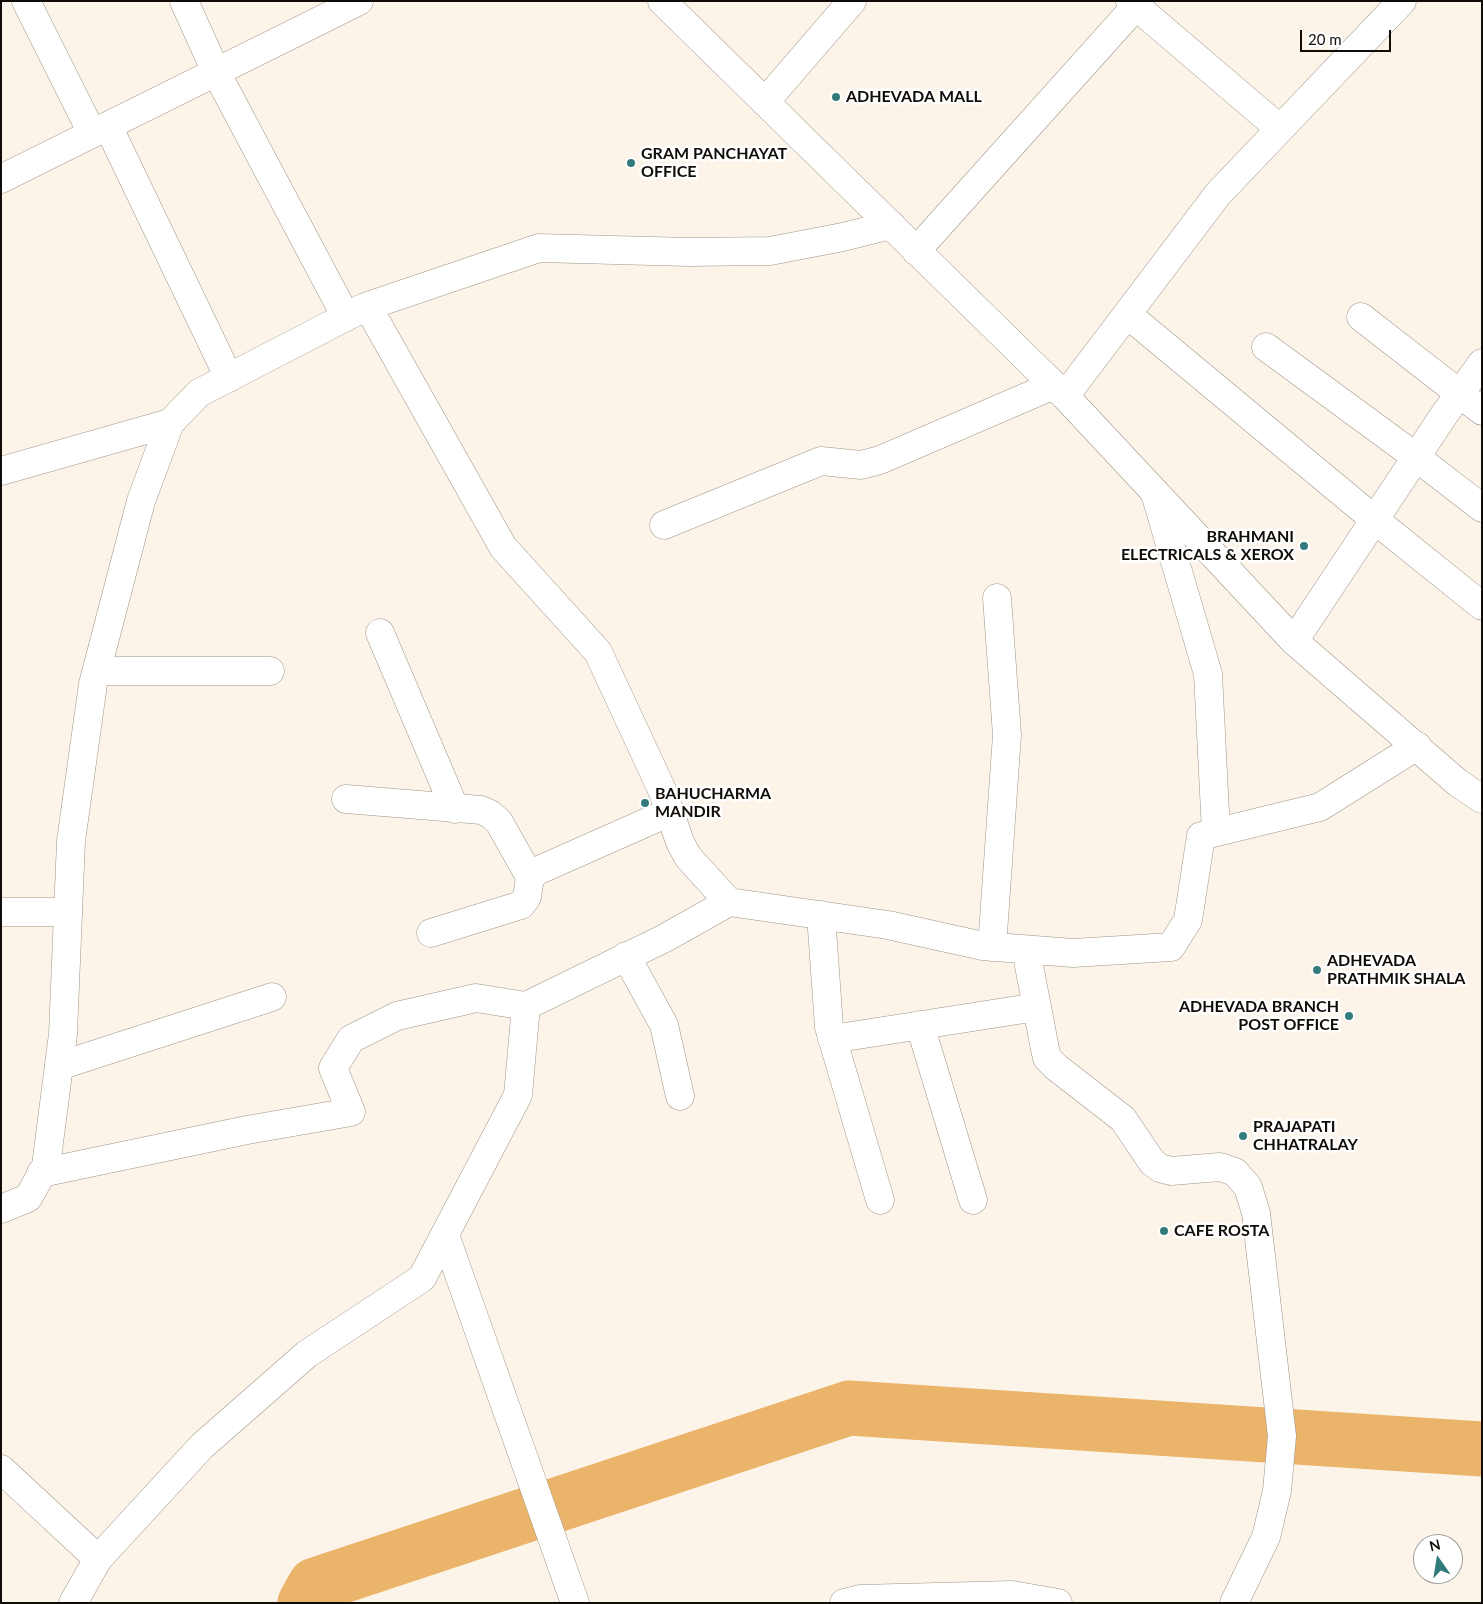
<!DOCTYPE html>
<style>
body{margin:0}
#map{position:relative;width:1483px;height:1604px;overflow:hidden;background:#fdf4e9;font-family:Lato,sans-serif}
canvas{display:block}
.frame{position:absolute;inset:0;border:2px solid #100c08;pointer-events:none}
.north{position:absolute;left:1413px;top:1534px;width:50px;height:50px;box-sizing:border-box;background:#fff;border:1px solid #9f9e9c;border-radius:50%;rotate:347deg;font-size:14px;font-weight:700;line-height:20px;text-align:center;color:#100c08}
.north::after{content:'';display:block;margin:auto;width:18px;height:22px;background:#327b7c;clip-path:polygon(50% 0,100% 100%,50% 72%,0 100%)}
.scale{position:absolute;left:1300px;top:30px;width:91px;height:22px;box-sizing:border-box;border:2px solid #100c08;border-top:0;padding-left:6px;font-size:15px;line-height:18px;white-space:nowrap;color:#100c08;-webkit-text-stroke:4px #fff;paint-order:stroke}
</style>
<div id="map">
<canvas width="1483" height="1604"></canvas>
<div class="frame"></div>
<div class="north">N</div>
<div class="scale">20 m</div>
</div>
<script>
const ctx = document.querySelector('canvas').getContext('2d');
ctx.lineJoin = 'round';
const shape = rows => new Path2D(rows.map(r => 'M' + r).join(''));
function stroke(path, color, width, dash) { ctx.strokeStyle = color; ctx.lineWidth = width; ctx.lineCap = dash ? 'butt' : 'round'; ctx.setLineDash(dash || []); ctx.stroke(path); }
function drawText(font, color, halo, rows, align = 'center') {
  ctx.font = font + ' Lato,sans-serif'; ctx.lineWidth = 5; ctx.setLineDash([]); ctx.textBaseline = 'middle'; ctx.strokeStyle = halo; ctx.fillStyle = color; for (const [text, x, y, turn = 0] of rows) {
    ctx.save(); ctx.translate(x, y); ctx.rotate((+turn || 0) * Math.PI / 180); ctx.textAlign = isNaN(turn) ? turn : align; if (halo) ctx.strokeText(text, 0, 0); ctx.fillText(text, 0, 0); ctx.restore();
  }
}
stroke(shape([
 [305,1603,315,1585,849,1408,1482,1449]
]), '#eab46a', 55);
const street = shape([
 [26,1,92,133],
 [184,1,216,72,346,317],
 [1130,1,1280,129],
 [765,102,852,1],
 [108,126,229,378],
 [1,179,359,1],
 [916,251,1136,6],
 [368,307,503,547,598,652,662,790,680,842,688,857,729,902],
 [1127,314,1375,520,1482,606],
 [1361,317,1482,411],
 [1266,347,1416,457,1482,508],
 [1065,396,1218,194,1402,1],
 [1,471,170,423],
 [1155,493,1208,674,1216,832],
 [664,525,821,461,861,465,880,460,1054,385],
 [380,633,455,809],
 [1294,641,1444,415,1482,363],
 [97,671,270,671],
 [346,799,481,810,490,814,499,822,530,877],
 [1,912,68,912],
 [821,915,829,1027,880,1200],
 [431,933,521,905,527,897,530,877,537,871,670,812],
 [992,947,1007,735,997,598],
 [1026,950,1045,1049,1047,1058,1056,1067,1123,1119,1152,1162,1160,1168,1171,1171,1220,1167,1235,1172,1248,1187,1256,1213,1282,1436,1277,1491,1266,1537,1234,1603],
 [626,956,664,1025,680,1096],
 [920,1025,973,1200],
 [832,1039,1037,1007],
 [59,1066,272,997],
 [41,1173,247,1130,351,1112,333,1068,351,1039,397,1016,476,998,526,1006],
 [445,1235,575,1603],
 [1,1469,98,1559],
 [73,1603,98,1559,202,1446,307,1354,422,1278,518,1095,526,1006,665,938,729,902,888,925,983,946,1073,953,1171,947,1188,920,1201,836,1320,807,1417,746],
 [844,1603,860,1599,1012,1595,1058,1603]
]);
const secondary = shape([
 [1,1209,28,1198,46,1166,63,1034,71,841,93,684,141,501,170,423,199,393,365,307,539,248,689,252,770,251,843,237,891,225]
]);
const highway = shape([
 [662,1,1065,396,1294,641,1458,783,1482,799]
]);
stroke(street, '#9e9486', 29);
stroke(secondary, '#9e9486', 29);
stroke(highway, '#9e9486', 29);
stroke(street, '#fff', 28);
stroke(secondary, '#fff', 28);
stroke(highway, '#fff', 28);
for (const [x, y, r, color] of [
 [836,97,5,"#327b7c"],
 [631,163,5,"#327b7c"],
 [1304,546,5,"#327b7c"],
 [645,803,5,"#327b7c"],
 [1317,970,5,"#327b7c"],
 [1349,1016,5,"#327b7c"],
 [1243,1136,5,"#327b7c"],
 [1164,1231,5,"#327b7c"]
]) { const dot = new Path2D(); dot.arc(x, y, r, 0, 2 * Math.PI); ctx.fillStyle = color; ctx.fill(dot); stroke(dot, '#fff', 2); }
drawText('bold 16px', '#100c08', '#fff', [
 ["ADHEVADA MALL",846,97],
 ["GRAM PANCHAYAT",641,154],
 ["OFFICE",641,172],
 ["BRAHMANI",1294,537,"right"],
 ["ELECTRICALS & XEROX",1294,555,"right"],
 ["BAHUCHARMA",655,794],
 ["MANDIR",655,812],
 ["ADHEVADA",1327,961],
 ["PRATHMIK SHALA",1327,979],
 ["ADHEVADA BRANCH",1339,1007,"right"],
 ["POST OFFICE",1339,1025,"right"],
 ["PRAJAPATI",1253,1127],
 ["CHHATRALAY",1253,1145],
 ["CAFE ROSTA",1174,1231]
], 'left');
</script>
